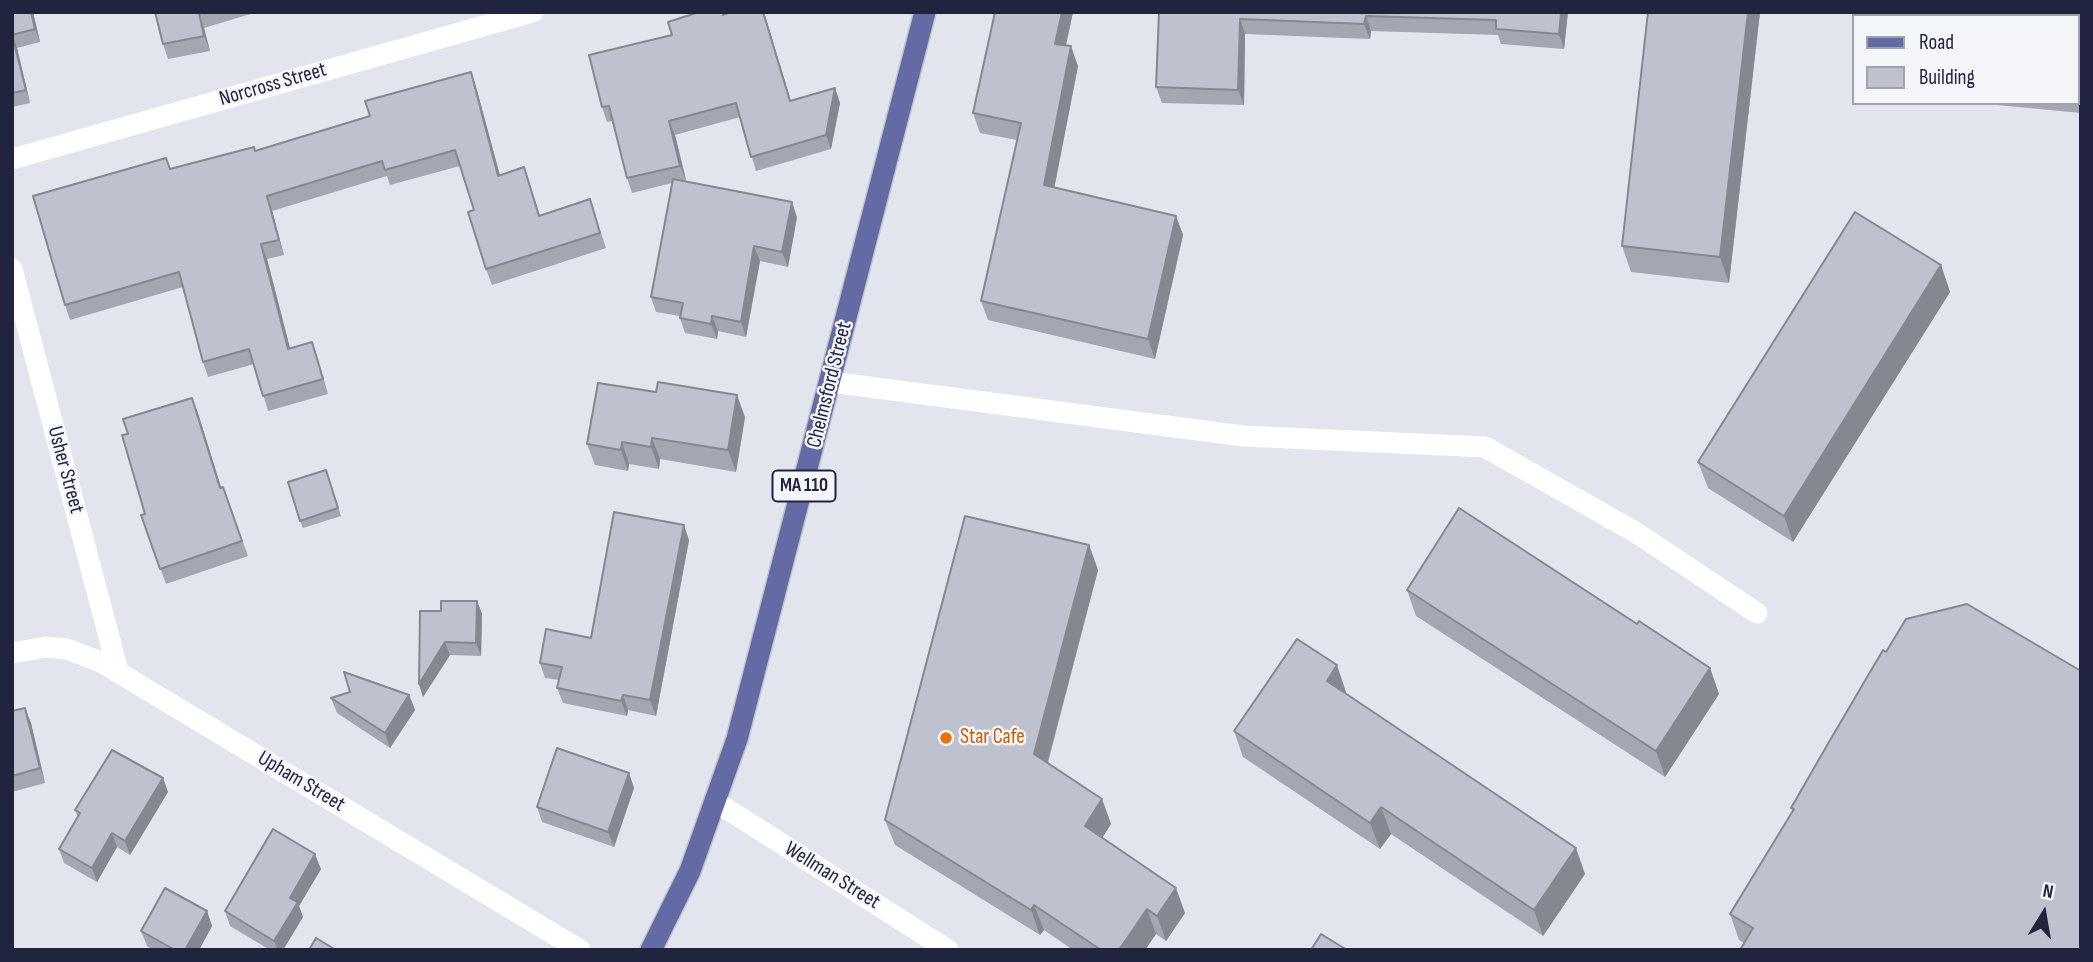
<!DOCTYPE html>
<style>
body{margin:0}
#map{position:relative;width:2093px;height:962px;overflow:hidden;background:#e2e5ed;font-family:"Sofia Sans Condensed",sans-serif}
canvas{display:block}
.frame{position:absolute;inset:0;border:14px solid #21243f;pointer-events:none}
.legend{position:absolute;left:1852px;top:14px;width:228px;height:91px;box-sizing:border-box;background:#f3f5f9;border:2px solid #9fa1af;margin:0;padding:9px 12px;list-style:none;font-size:21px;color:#21243f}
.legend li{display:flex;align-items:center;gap:14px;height:35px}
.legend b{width:35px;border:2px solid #9fa1af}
.north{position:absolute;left:2009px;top:878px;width:70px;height:70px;-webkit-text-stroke:5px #f3f5f9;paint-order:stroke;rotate:11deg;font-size:19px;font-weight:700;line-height:28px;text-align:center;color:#21243f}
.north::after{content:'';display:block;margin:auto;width:24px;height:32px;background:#21243f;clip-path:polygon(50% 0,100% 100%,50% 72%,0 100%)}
</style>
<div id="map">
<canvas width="2093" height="962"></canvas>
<div class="frame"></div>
<ul class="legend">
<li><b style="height:9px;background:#646ba4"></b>Road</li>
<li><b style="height:19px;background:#bec2ce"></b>Building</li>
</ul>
<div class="north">N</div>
</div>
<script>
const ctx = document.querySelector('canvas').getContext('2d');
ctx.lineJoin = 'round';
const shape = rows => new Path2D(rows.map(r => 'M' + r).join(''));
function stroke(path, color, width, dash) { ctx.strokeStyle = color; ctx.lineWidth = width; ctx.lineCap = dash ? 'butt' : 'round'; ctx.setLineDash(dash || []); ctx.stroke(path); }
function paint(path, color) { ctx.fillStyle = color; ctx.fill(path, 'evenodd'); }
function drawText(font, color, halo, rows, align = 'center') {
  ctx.font = font + ' "Sofia Sans Condensed",sans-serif'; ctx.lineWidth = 5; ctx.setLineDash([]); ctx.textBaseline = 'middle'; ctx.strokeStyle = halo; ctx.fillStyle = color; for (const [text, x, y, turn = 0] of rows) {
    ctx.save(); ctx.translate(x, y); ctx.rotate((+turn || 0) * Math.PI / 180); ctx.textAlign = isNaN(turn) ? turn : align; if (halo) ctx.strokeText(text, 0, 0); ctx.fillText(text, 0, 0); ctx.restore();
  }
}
const primary = shape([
 [651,950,690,871,737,739,925,12]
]);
stroke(primary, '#c1c2c9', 24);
stroke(shape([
 [12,159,533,12],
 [12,269,118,671],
 [831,382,1243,436,1485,447,1635,532,1757,613],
 [12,653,46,647,67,649,101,662,580,950],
 [716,802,948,950]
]), '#fff', 21);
stroke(primary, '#646ba4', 21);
paint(shape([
 [12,12,33,12,40,42,17,48,30,103,12,107],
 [155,12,257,12,204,28,210,51,168,59,163,44],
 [731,12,764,12,791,101,835,88,840,103,831,149,756,171,740,117,675,135,686,180,684,181,797,217,788,267,760,261,746,337,718,331,717,339,685,333,680,318,680,316,656,312,651,297,672,183,632,193,627,178,612,121,607,122,602,107,672,35],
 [995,12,1073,12,1066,45,1078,66,1054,188,1176,216,1183,235,1155,359,988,320,981,301,1017,140,980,133,973,113],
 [1159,12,1568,12,1564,49,1501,44,1498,35,1371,31,1370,39,1245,34,1244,105,1162,103,1156,87],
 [1648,12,1760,12,1729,283,1631,272,1622,246],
 [2081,12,2081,113,1976,103,2077,103,2077,16],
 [471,72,476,87,500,175,524,167,540,216,595,215,606,248,492,285,486,269,474,210,460,166,390,185,387,176,272,211,284,255,267,259,290,348,312,342,328,394,268,411,254,364,208,377,203,362,183,287,70,320,65,305,170,169,255,151,370,116],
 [1941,265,1950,292,1793,542,1708,488,1698,462],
 [192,398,221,488,223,487,248,556,166,584,141,515,145,514,128,434],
 [745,417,736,472,660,459,659,469,629,464,628,471,595,465,587,444],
 [326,470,341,516,303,528,300,521],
 [689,540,656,716,628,710,627,716,563,703,557,688,559,680,545,678,540,663,591,638],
 [1089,545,1098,570,1048,763,1102,799,1111,824,1102,838,1185,913,1166,941,1156,934,1145,950,1073,950,1044,930,1040,935,895,845,885,820],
 [1407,590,1637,624,1710,668,1719,694,1665,777,1416,616],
 [477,601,482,614,481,656,450,655,423,697,419,684,441,611],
 [1967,604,1744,943,1739,940,1730,914,1793,811,1791,808,1886,652],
 [350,692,409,695,415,710,390,748,337,713,331,698],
 [1346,692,1346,693,1585,874,1543,936,1391,834,1380,849,1243,757,1234,731],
 [12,711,31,723,45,783,12,792],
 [629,773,634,788,614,847,542,822,537,807],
 [163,778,168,792,130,855,117,847,97,882,64,863,59,849,78,817,75,810],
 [321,869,299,906,303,917,283,950,270,950,230,926,225,911],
 [207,911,212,926,199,950,153,950,147,946,141,931]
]), '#a3a7b1');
paint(shape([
 [31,12,33,12,40,42,35,29],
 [763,12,764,12,795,116,790,101],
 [1062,12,1073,12,1062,63,1055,44],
 [1561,12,1568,12,1564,49,1559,34],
 [1748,12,1760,12,1729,283,1720,257],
 [199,13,204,28,210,51,204,36],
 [1366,16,1371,31,1370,39,1364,24],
 [1240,19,1245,34,1244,105,1238,90],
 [12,35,17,48,30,103,26,90],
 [1071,46,1078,66,1051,205,1044,185],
 [471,72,476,87,504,191,498,176],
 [835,88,840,103,831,149,826,135],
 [669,121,675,135,686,180,680,166],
 [267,196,272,211,284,255,279,240],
 [792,202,797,217,788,267,782,252],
 [1176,216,1183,235,1155,359,1148,339],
 [261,244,267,259,294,364,288,349],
 [754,246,760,261,746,337,741,322],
 [1941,265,1950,292,1793,542,1784,516],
 [712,316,718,331,717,339,711,324],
 [312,342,317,357,328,394,323,379],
 [737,395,745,417,736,472,728,450],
 [192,398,198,413,226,503,220,488],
 [652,438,660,459,659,469,651,447],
 [622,442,629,464,628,471,621,450],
 [684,525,689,540,656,716,650,700],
 [1089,545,1098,570,1043,779,1034,754],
 [477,601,482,614,481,656,476,643],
 [445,642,450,655,423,697,419,684],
 [1337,665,1346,692,1337,707,1327,681],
 [1710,668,1719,694,1665,777,1656,751],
 [409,695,415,710,390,748,385,733],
 [623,695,628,710,627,716,621,701],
 [25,708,31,723,45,783,40,768],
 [629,773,634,788,614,847,608,832],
 [163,778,168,792,130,855,125,841],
 [1102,799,1111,824,1094,851,1085,826],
 [1381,807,1391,834,1380,849,1370,823],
 [112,833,117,847,97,882,92,868],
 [1576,848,1585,874,1543,936,1534,910],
 [315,854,321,869,299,906,303,917,283,950,278,950,274,941,290,898],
 [1176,888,1185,913,1166,941,1157,916],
 [1034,905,1044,930,1040,935,1031,910],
 [1147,909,1156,934,1145,950,1119,950],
 [207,911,212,926,199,950,185,950]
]), '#858890');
const building = shape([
 [12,12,31,12,35,29,12,35,26,90,12,93,12,12],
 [155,12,202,12,199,13,204,36,163,44,155,12],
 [699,12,722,12,723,15,731,12,763,12,790,101,835,88,826,135,751,157,736,103,669,121,680,166,627,178,609,106,602,107,589,55,672,35,668,22,699,12],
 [995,12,1062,12,1055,44,1071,46,1044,185,1176,216,1148,339,981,301,1021,123,973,113,995,12],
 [1159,12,1561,12,1559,34,1496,29,1496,20,1366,16,1364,24,1240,19,1238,90,1156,87,1159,12],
 [1648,12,1748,12,1720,257,1622,246,1648,12],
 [1927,12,2081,12,2081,93,2077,93,2077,16,1927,16,1927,12],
 [471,72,498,176,524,167,539,216,590,199,600,233,486,269,468,212,474,210,455,150,385,170,382,161,267,196,279,240,261,244,288,349,312,342,323,379,263,396,249,349,203,362,179,272,65,305,33,196,166,158,170,169,254,147,255,151,370,116,365,101,471,72],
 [673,179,792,202,782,252,754,246,741,322,712,316,711,324,680,318,683,303,651,297,673,179],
 [1855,212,1941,265,1784,516,1698,462,1855,212],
 [658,382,737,395,728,450,652,438,651,447,622,442,621,450,587,444,598,383,656,392,658,382],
 [192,398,220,488,223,487,242,541,160,569,141,515,145,514,122,435,128,434,123,419,192,398],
 [326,470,338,508,300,521,288,482,326,470],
 [1459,508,1637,624,1639,621,1710,668,1656,751,1407,590,1459,508],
 [614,512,684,525,650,700,623,695,621,701,557,688,562,667,540,663,546,629,591,638,614,512],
 [965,516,1089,545,1034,754,1102,799,1085,826,1176,888,1157,916,1147,909,1119,950,1101,950,1034,905,1031,910,885,820,965,516],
 [441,601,477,601,476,643,445,642,419,684,420,611,441,611,441,601],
 [1967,604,2081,671,2081,950,1740,950,1753,928,1730,914,1794,809,1791,808,1829,742,1883,650,1886,652,1906,619,1967,604],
 [1297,639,1337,665,1327,681,1576,848,1534,910,1381,807,1370,823,1234,731,1297,639],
 [344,672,409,695,385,733,331,698,350,692,344,672],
 [25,708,40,768,12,776,12,711,25,708],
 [557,748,629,773,608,832,537,807,557,748],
 [112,750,163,778,125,841,112,833,92,868,59,849,80,813,75,810,112,750],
 [273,829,315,854,290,898,298,902,274,941,225,911,273,829],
 [165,888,207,911,185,950,175,950,141,931,165,888],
 [1321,934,1347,950,1311,950,1321,934],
 [316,938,336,950,309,950,316,938]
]);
paint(building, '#bec2ce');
stroke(building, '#858890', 2);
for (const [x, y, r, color] of [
 [946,738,7,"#e8710a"]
]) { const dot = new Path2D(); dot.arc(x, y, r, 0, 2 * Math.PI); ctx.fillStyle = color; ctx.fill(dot); stroke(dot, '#f3f5f9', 2.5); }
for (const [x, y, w] of [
 [804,486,63]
]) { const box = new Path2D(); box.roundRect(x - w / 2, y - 15.5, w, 31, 5); ctx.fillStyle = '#f3f5f9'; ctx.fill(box); stroke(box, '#21243f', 2); }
drawText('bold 19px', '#21243f', null, [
 ["MA 110",804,486]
]);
drawText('21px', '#21243f', '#f3f5f9', [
 ["Norcross Street",273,85,-16],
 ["Chelmsford Street",830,385,-76],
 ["Usher Street",65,470,75],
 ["Upham Street",301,782,31],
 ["Wellman Street",832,876,32]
]);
drawText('21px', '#c56008', '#f3f5f9', [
 ["Star Cafe",960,738]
], 'left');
</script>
